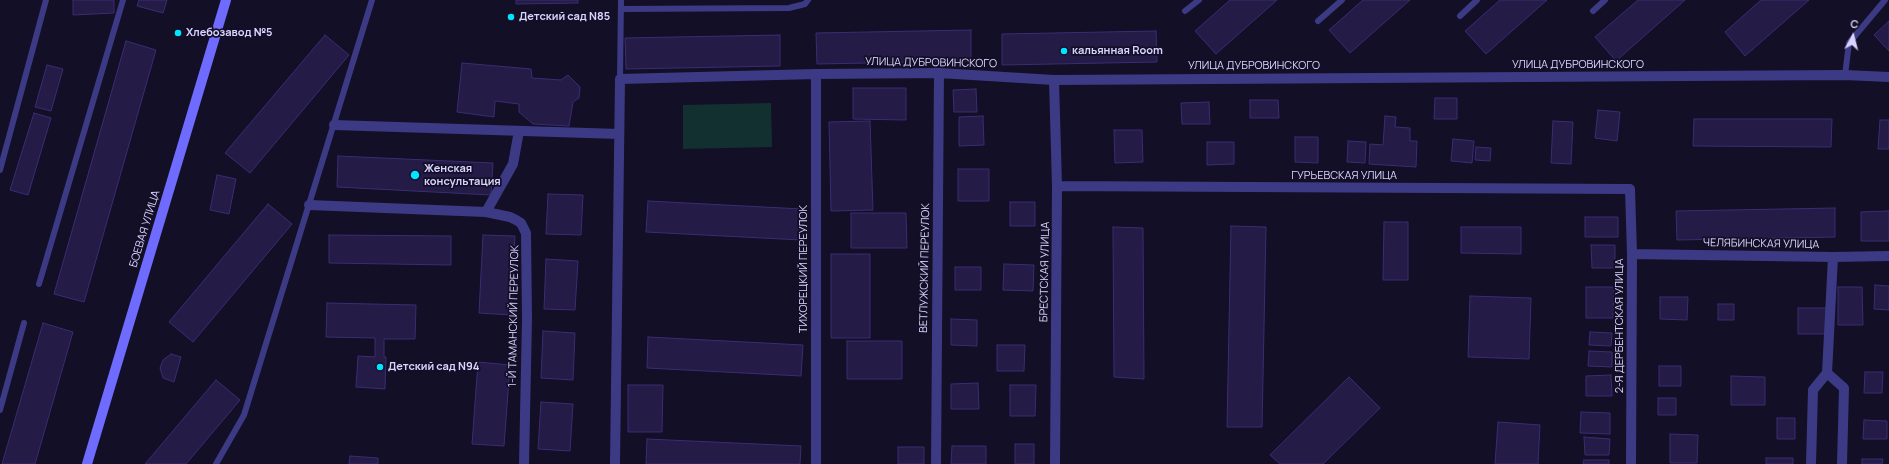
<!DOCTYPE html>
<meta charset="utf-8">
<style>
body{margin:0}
#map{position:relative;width:1889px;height:464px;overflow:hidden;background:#130f26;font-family:Manrope,sans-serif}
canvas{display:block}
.north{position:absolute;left:1833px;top:16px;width:40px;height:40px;-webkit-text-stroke:3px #130f26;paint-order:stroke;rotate:7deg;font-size:11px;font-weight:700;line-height:16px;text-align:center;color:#d9d4ff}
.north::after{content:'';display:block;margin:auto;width:14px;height:18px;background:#d9d4ff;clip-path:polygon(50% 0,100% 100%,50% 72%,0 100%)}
</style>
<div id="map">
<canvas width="1889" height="464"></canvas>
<div class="north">С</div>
</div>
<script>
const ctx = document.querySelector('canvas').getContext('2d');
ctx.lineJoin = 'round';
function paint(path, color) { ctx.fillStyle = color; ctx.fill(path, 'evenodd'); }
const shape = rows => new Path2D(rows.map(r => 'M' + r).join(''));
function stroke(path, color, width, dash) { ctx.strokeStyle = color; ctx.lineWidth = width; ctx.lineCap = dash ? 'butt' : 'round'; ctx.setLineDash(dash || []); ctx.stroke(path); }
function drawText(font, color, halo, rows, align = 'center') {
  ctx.font = font + ' Manrope,sans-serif'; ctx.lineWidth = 3.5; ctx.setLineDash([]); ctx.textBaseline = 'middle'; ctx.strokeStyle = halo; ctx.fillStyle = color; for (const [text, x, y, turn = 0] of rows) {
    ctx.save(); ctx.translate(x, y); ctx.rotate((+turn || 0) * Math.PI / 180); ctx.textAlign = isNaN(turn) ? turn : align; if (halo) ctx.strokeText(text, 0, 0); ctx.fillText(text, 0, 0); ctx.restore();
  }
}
paint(shape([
 [771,103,772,147,683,149,683,105]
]), '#12302f');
const building = shape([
 [73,0,114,0,114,13,73,15,73,0],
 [139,0,167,0,163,13,137,6,139,0],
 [516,0,578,0,578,3,516,4,516,0],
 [1230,0,1277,0,1216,54,1195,31,1230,0],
 [1363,0,1410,0,1350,53,1329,30,1363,0],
 [1500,0,1547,0,1486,54,1465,31,1500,0],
 [1638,0,1685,0,1616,61,1595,37,1638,0],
 [1761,0,1809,0,1745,56,1725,32,1761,0],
 [1889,21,1889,51,1874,35,1889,21],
 [971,30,971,61,817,64,816,33,971,30],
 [1156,31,1157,62,1002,65,1002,34,1156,31],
 [325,35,349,55,250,173,225,153,325,35],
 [780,35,780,66,626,69,625,38,780,35],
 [126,41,156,50,84,302,54,294,126,41],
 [462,63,531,69,532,78,561,80,568,75,580,87,579,98,573,102,569,126,533,124,519,112,519,104,495,101,494,117,457,112,462,63],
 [47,65,63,69,51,111,35,107,47,65],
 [853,88,906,88,906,120,853,119,853,88],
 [976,89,977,112,954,112,953,90,976,89],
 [1435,98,1457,98,1457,119,1434,119,1435,98],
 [1250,100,1278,100,1279,118,1250,118,1250,100],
 [1209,102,1210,124,1182,124,1181,103,1209,102],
 [1598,110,1620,112,1617,141,1595,138,1598,110],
 [34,113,51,118,28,195,10,190,34,113],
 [983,116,984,145,959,146,959,117,983,116],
 [1385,116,1396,117,1395,127,1410,128,1410,141,1417,141,1416,167,1369,164,1370,144,1383,145,1385,116],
 [1694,119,1832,119,1831,147,1693,146,1694,119],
 [1880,120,1889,120,1889,149,1878,149,1880,120],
 [870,121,873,210,831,211,829,122,870,121],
 [1553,121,1573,122,1571,164,1551,163,1553,121],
 [1114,130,1142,130,1143,162,1115,163,1114,130],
 [1295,137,1318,137,1318,163,1295,162,1295,137],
 [1453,139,1474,141,1472,163,1451,161,1453,139],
 [1348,141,1366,142,1365,163,1347,162,1348,141],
 [1207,142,1234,142,1234,164,1207,165,1207,142],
 [1476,147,1491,148,1490,161,1475,160,1476,147],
 [338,156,493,163,491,195,337,187,338,156],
 [958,169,989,169,989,201,958,201,958,169],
 [217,175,236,179,229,214,210,210,217,175],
 [548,194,583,195,581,235,546,234,548,194],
 [648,201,802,209,801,240,646,232,648,201],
 [1010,202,1035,202,1035,226,1010,226,1010,202],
 [268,204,292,224,193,342,169,322,268,204],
 [1835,208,1835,237,1677,240,1676,211,1835,208],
 [1888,211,1889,211,1889,241,1861,241,1861,212,1888,211],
 [851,213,906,213,907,248,851,248,851,213],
 [1585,217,1618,217,1618,237,1585,237,1585,217],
 [1384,222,1408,222,1408,280,1383,280,1384,222],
 [1231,226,1266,227,1262,427,1227,427,1231,226],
 [1113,227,1143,228,1144,379,1114,377,1113,227],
 [1461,227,1521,227,1521,254,1461,253,1461,227],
 [329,235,451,236,451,265,329,263,329,235],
 [483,235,515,236,511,315,479,313,483,235],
 [1591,245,1615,245,1615,268,1592,268,1591,245],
 [831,254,870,254,870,338,831,338,831,254],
 [546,259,578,261,575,310,544,309,546,259],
 [1004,264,1034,265,1033,291,1003,290,1004,264],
 [955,267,981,267,981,290,955,290,955,267],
 [1875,285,1889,286,1889,310,1874,309,1875,285],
 [1586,287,1614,287,1613,318,1586,318,1586,287],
 [1838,287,1862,287,1863,325,1838,325,1838,287],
 [1470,296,1531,298,1529,359,1468,357,1470,296],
 [1660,297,1688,297,1687,320,1660,319,1660,297],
 [327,303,416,305,415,339,384,339,384,357,386,357,385,389,356,387,358,356,375,357,375,338,326,337,327,303],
 [1718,304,1734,304,1734,320,1718,320,1718,304],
 [1798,308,1827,308,1827,334,1798,334,1798,308],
 [951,319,977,320,977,346,951,345,951,319],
 [43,323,73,332,35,464,2,464,43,323],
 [543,331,575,333,573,380,541,378,543,331],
 [1590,332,1612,333,1611,346,1589,345,1590,332],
 [648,337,803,345,801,376,647,368,648,337],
 [847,341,902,341,902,379,847,379,847,341],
 [997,345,1025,345,1024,371,997,371,997,345],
 [1589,351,1612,352,1612,367,1588,366,1589,351],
 [171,354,181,357,174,382,163,378,160,368,163,360,171,354],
 [478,362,510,365,504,446,472,444,478,362],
 [1659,366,1681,366,1681,386,1659,386,1659,366],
 [1865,372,1883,372,1882,393,1864,393,1865,372],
 [1611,375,1612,396,1586,396,1586,376,1611,375],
 [1731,376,1765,377,1765,405,1731,405,1731,376],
 [1349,377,1380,408,1323,464,1280,464,1270,455,1349,377],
 [216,380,240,400,186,464,145,464,216,380],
 [978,383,979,409,951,409,951,384,978,383],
 [628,385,663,385,662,432,628,432,628,385],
 [1010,385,1036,385,1035,416,1010,416,1010,385],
 [1658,398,1676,398,1676,415,1658,415,1658,398],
 [541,402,573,404,570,451,538,449,541,402],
 [1581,412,1610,413,1610,434,1580,433,1581,412],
 [1777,418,1795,418,1795,439,1777,439,1777,418],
 [1864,420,1887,421,1887,439,1863,439,1864,420],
 [1498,422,1540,425,1538,464,1495,464,1498,422],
 [1670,434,1698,435,1697,463,1670,463,1670,434],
 [1584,437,1610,439,1609,455,1585,455,1584,437],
 [647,439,801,446,800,464,646,464,647,439],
 [1015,444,1034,444,1034,464,1015,464,1015,444],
 [952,446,986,446,986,464,951,464,952,446],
 [898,447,924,447,924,464,898,464,898,447],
 [350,456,378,458,378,464,349,464,350,456],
 [1766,458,1793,458,1793,464,1766,464,1766,458],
 [1862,459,1883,459,1882,464,1862,464,1862,459],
 [1584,460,1609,460,1609,464,1583,464,1584,460]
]);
paint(building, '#241b47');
stroke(building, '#3b2d73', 1);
stroke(shape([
 [621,9,789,8,805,4,808,0],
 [1185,11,1199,0],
 [1593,11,1605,0],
 [1460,16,1477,0],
 [1318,21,1342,0],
 [1845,75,1849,43,1885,0],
 [620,79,621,0],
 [0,170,46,0],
 [39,284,123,0],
 [0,410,24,323],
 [216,464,244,415,372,0]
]), '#3d3a85', 6);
stroke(shape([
 [816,74,816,464],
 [1054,80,1057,186,1055,464],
 [334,125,619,134],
 [519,131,513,164,486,212,510,217,516,220,521,223,526,233,527,319,524,464],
 [1057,186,1630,189,1632,254,1631,464],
 [309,205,486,212],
 [1632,254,1833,257,1889,256],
 [1833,257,1827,373,1844,388,1842,464],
 [615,464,620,79,816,74,939,73,1054,80,1845,75,1889,77],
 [936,464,939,73],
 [1811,464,1813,390,1827,373]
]), '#3d3a85', 10);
stroke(shape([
 [87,464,226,0]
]), '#6f6bff', 10);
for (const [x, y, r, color] of [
 [511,17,4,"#00e5ff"],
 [178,33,4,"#00e5ff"],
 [1064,51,4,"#00e5ff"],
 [415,175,5,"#00e5ff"],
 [380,367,4,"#00e5ff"]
]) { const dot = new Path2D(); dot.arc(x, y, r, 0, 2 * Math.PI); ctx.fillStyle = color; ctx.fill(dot); stroke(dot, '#130f26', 1.5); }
drawText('bold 11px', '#d9d4ff', '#130f26', [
 ["Детский сад N85",519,17],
 ["Хлебозавод №5",186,33],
 ["кальянная Room",1072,51],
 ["Женская",424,169],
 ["консультация",424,182],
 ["Детский сад N94",388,367]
], 'left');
drawText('11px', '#d9d4ff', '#130f26', [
 ["УЛИЦА ДУБРОВИНСКОГО",931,63,1],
 ["УЛИЦА ДУБРОВИНСКОГО",1578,65],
 ["УЛИЦА ДУБРОВИНСКОГО",1254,66],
 ["ГУРЬЕВСКАЯ УЛИЦА",1344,176],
 ["БОЕВАЯ УЛИЦА",145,229,-73],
 ["ЧЕЛЯБИНСКАЯ УЛИЦА",1761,244,1],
 ["ВЕТЛУЖСКИЙ ПЕРЕУЛОК",925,268,-89],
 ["ТИХОРЕЦКИЙ ПЕРЕУЛОК",804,269,-90],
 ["БРЕСТСКАЯ УЛИЦА",1045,272,-89],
 ["1-Й ТАМАНСКИЙ ПЕРЕУЛОК",514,316,-89],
 ["2-Я ДЕРБЕНТСКАЯ УЛИЦА",1620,326,-90]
]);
</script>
